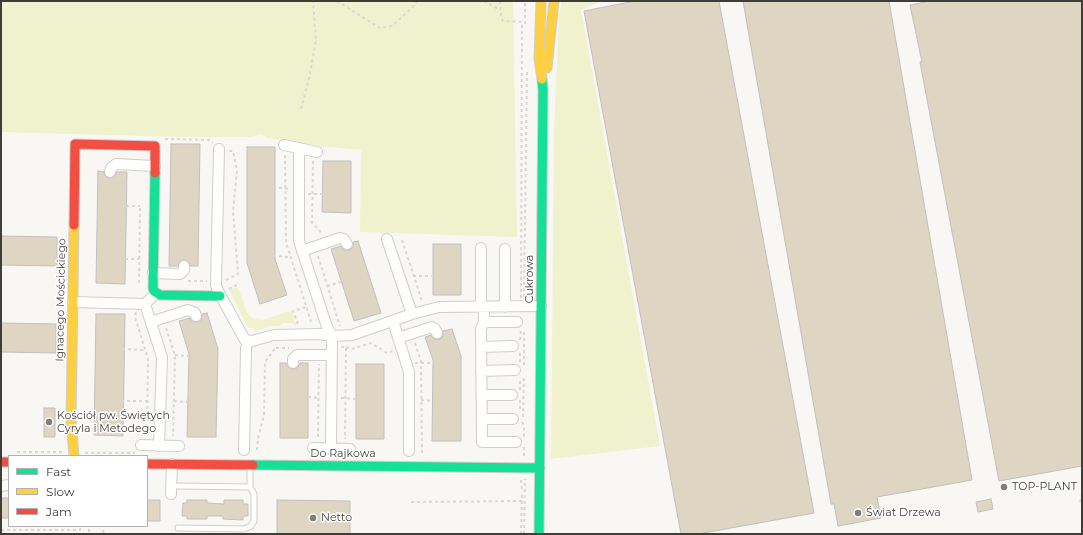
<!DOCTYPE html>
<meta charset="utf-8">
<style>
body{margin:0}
#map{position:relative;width:1083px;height:535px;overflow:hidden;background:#f9f7f4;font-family:Montserrat,sans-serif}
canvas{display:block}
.frame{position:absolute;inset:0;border:2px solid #3e3d3a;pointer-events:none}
.legend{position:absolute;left:8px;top:455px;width:140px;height:72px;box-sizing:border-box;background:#fff;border:1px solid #b2b1b0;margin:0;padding:5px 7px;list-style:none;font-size:12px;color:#3e3d3a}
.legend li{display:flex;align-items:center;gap:8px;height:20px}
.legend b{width:20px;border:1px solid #b2b1b0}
</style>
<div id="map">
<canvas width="1083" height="535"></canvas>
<div class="frame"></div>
<ul class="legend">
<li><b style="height:5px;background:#16e098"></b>Fast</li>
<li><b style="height:5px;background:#ffcf43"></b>Slow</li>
<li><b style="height:5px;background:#f24e42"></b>Jam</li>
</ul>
</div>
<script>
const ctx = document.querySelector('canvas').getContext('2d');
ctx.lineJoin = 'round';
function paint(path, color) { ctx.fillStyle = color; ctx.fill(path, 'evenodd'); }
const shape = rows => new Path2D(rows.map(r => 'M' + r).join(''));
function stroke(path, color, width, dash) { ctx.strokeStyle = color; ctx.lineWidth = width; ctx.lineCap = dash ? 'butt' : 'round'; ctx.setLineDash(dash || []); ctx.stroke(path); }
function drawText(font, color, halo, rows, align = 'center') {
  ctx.font = font + ' Montserrat,sans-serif'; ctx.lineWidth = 3; ctx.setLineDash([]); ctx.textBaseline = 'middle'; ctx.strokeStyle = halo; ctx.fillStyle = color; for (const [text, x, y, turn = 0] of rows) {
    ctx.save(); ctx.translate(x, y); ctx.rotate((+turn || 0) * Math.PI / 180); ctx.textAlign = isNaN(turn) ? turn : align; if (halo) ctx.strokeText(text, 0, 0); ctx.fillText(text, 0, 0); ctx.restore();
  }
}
paint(shape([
 [1,1,513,1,517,237,360,232,361,150,319,146,268,138,261,134,251,137,183,137,1,132],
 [562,1,602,1,581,10,660,446,551,459,554,130,559,15],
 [238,287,247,312,250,316,255,319,263,320,292,310,295,323,296,323,297,325,295,326,293,323,284,323,280,326,271,326,256,331,253,328,248,328,229,290]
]), '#f0f2cd');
const building = shape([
 [635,1,719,1,814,513,698,534,681,534,584,11,635,1],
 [743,1,889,1,972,480,877,497,881,518,838,526,834,504,831,504,743,1],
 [930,1,1082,1,1082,466,999,481,920,62,922,62,910,5,930,1],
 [171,144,200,144,198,266,190,266,189,262,184,260,180,261,178,266,169,266,171,144],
 [247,147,275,147,275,259,287,295,260,304,247,263,247,147],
 [323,161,351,161,351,213,322,212,323,161],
 [98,171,104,172,105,176,109,178,114,177,117,172,127,172,125,284,96,283,98,171],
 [1,236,57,237,57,266,1,265,1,236],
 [358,241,381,313,354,321,331,249,341,246,344,250,350,250,353,247,353,242,358,241],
 [433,244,461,244,461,295,433,295,433,244],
 [207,313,218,349,216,437,187,437,189,354,179,321,190,318,192,321,198,322,201,320,202,314,207,313],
 [96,314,125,314,123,436,94,435,96,314],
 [1,323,56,324,56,353,1,352,1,323],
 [452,329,461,356,461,441,432,441,433,360,425,337,431,335,434,339,440,339,443,336,443,331,452,329],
 [280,363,286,363,288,367,293,369,297,368,300,363,308,363,308,438,280,438,280,363],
 [356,364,384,364,384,439,356,439,356,364],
 [44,408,55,408,55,437,44,437,44,408],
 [1,498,9,498,9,518,1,518,1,498],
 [991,499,993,509,978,512,976,502,991,499],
 [147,500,160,500,160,521,147,521,147,500],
 [187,500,207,500,207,503,224,504,224,500,243,500,243,504,248,504,248,516,243,516,243,520,223,519,223,516,207,516,207,519,187,519,187,516,182,516,183,503,187,503,187,500],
 [277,500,350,501,350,534,277,534,277,500]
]);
paint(building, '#dfd5c3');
stroke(building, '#c1bfbd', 1);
const lane = shape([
 [178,486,250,487],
 [178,528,244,529,251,526,254,521,254,494,250,487,250,466]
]);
const street = shape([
 [284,145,317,152],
 [299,148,299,241,327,327,332,336,331,448],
 [219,149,216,285,218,291,245,340,252,341,274,335,319,334,332,336,352,335,412,314,439,307,541,306],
 [110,172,111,168,116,164,155,166],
 [387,239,412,314],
 [481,248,481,306,484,312,484,322,481,329,482,442,516,442],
 [505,249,505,307],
 [302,251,340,238,344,239,347,244],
 [153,273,180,274,184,270,184,266],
 [73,302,145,304,156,293],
 [145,304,162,357,159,446],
 [393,321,409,372,409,451],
 [151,322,188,310,195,313,196,316],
 [484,322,517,322],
 [398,338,432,327,435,329,437,333],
 [481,347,513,346],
 [293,363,293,359,297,355,332,355],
 [481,371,515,370],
 [482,395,512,395],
 [482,419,513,419],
 [141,445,179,446],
 [313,448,350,449],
 [244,450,246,349,248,341],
 [1,486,9,485],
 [171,494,172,464]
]);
const fast = shape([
 [155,173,153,288,154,291,160,295,220,296],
 [253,465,540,468],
 [539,534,543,90,542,79]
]);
const slow = shape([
 [541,1,539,59,542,79],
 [547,68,554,1],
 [74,225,71,420,74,456]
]);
const jam = shape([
 [74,225,75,144,155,146,155,173],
 [1,462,9,462],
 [147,464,253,465]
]);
stroke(lane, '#cfcecb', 7);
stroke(street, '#cfcecb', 12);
stroke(fast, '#cfcecb', 11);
stroke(slow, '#cfcecb', 11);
stroke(jam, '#cfcecb', 11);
stroke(shape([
 [337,1,380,28,392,26,413,7,417,1],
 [484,1,500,10],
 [500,1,501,17,503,21,525,22],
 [525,24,525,1],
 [301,109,310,74,316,40,313,1],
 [165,139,209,140,213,143],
 [285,155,286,242,312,325],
 [313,161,312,223,320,231,320,235],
 [273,187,290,189],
 [308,194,324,194],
 [126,206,140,206],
 [140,208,139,283,142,283],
 [402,240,422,301],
 [273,256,290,257],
 [318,256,340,326],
 [125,259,139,259],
 [413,276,435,276],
 [226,280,238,274,233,211,237,171,233,151,229,151],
 [188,281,207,281],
 [327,286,341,282],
 [229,289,237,285],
 [524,297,527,71],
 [521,298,522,26,525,24],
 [136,312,135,317,148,359,147,436],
 [298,324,293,311,306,307],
 [166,328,175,355,173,436],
 [520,340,521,330],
 [415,343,421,361,422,456],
 [341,347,346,347,345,439],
 [346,347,352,349,371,343,387,353,393,351],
 [276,348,289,348],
 [122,349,145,350],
 [175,355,189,356],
 [520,362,520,352],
 [415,363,434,363],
 [524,365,524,329],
 [520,390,520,378],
 [308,397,318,398],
 [341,398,358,399],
 [421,400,434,401],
 [520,400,520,412],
 [121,401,147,401],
 [174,401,188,402],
 [523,417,524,375],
 [522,422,524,425,524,437],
 [318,437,319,364],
 [524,447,524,457],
 [257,450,258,438,264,415,265,362,276,347],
 [17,452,63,452],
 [85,453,135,453],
 [521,480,522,492],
 [411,502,522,501],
 [1080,502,1082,494],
 [89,529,89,534],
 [1,530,80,530,80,526],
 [103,530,104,534],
 [521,534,522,492],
 [524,534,525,479]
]), '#d8d7d6', 2, [3, 3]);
stroke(lane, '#fefefd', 5);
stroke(street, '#fefefd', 10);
stroke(fast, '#16e098', 9);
stroke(slow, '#ffcf43', 9);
stroke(jam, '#f24e42', 9);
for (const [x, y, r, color] of [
 [49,422,4,"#7f7e7b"],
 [1004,487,4,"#7f7e7b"],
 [858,513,4,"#7f7e7b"],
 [313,518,4,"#7f7e7b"]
]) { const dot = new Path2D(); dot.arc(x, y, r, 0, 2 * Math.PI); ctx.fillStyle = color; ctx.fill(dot); stroke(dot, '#fff', 1.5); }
drawText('11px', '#3e3d3a', '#fff', [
 ["Cukrowa",530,279,-90],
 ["Ignacego Mościckiego",61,300,-89],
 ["Do Rajkowa",343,454]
]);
drawText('11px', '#3e3d3a', '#fff', [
 ["Kościół pw. Świętych",57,416],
 ["Cyryla i Metodego",57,429],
 ["TOP-PLANT",1012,487],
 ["Świat Drzewa",866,513],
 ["Netto",321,518]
], 'left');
</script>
